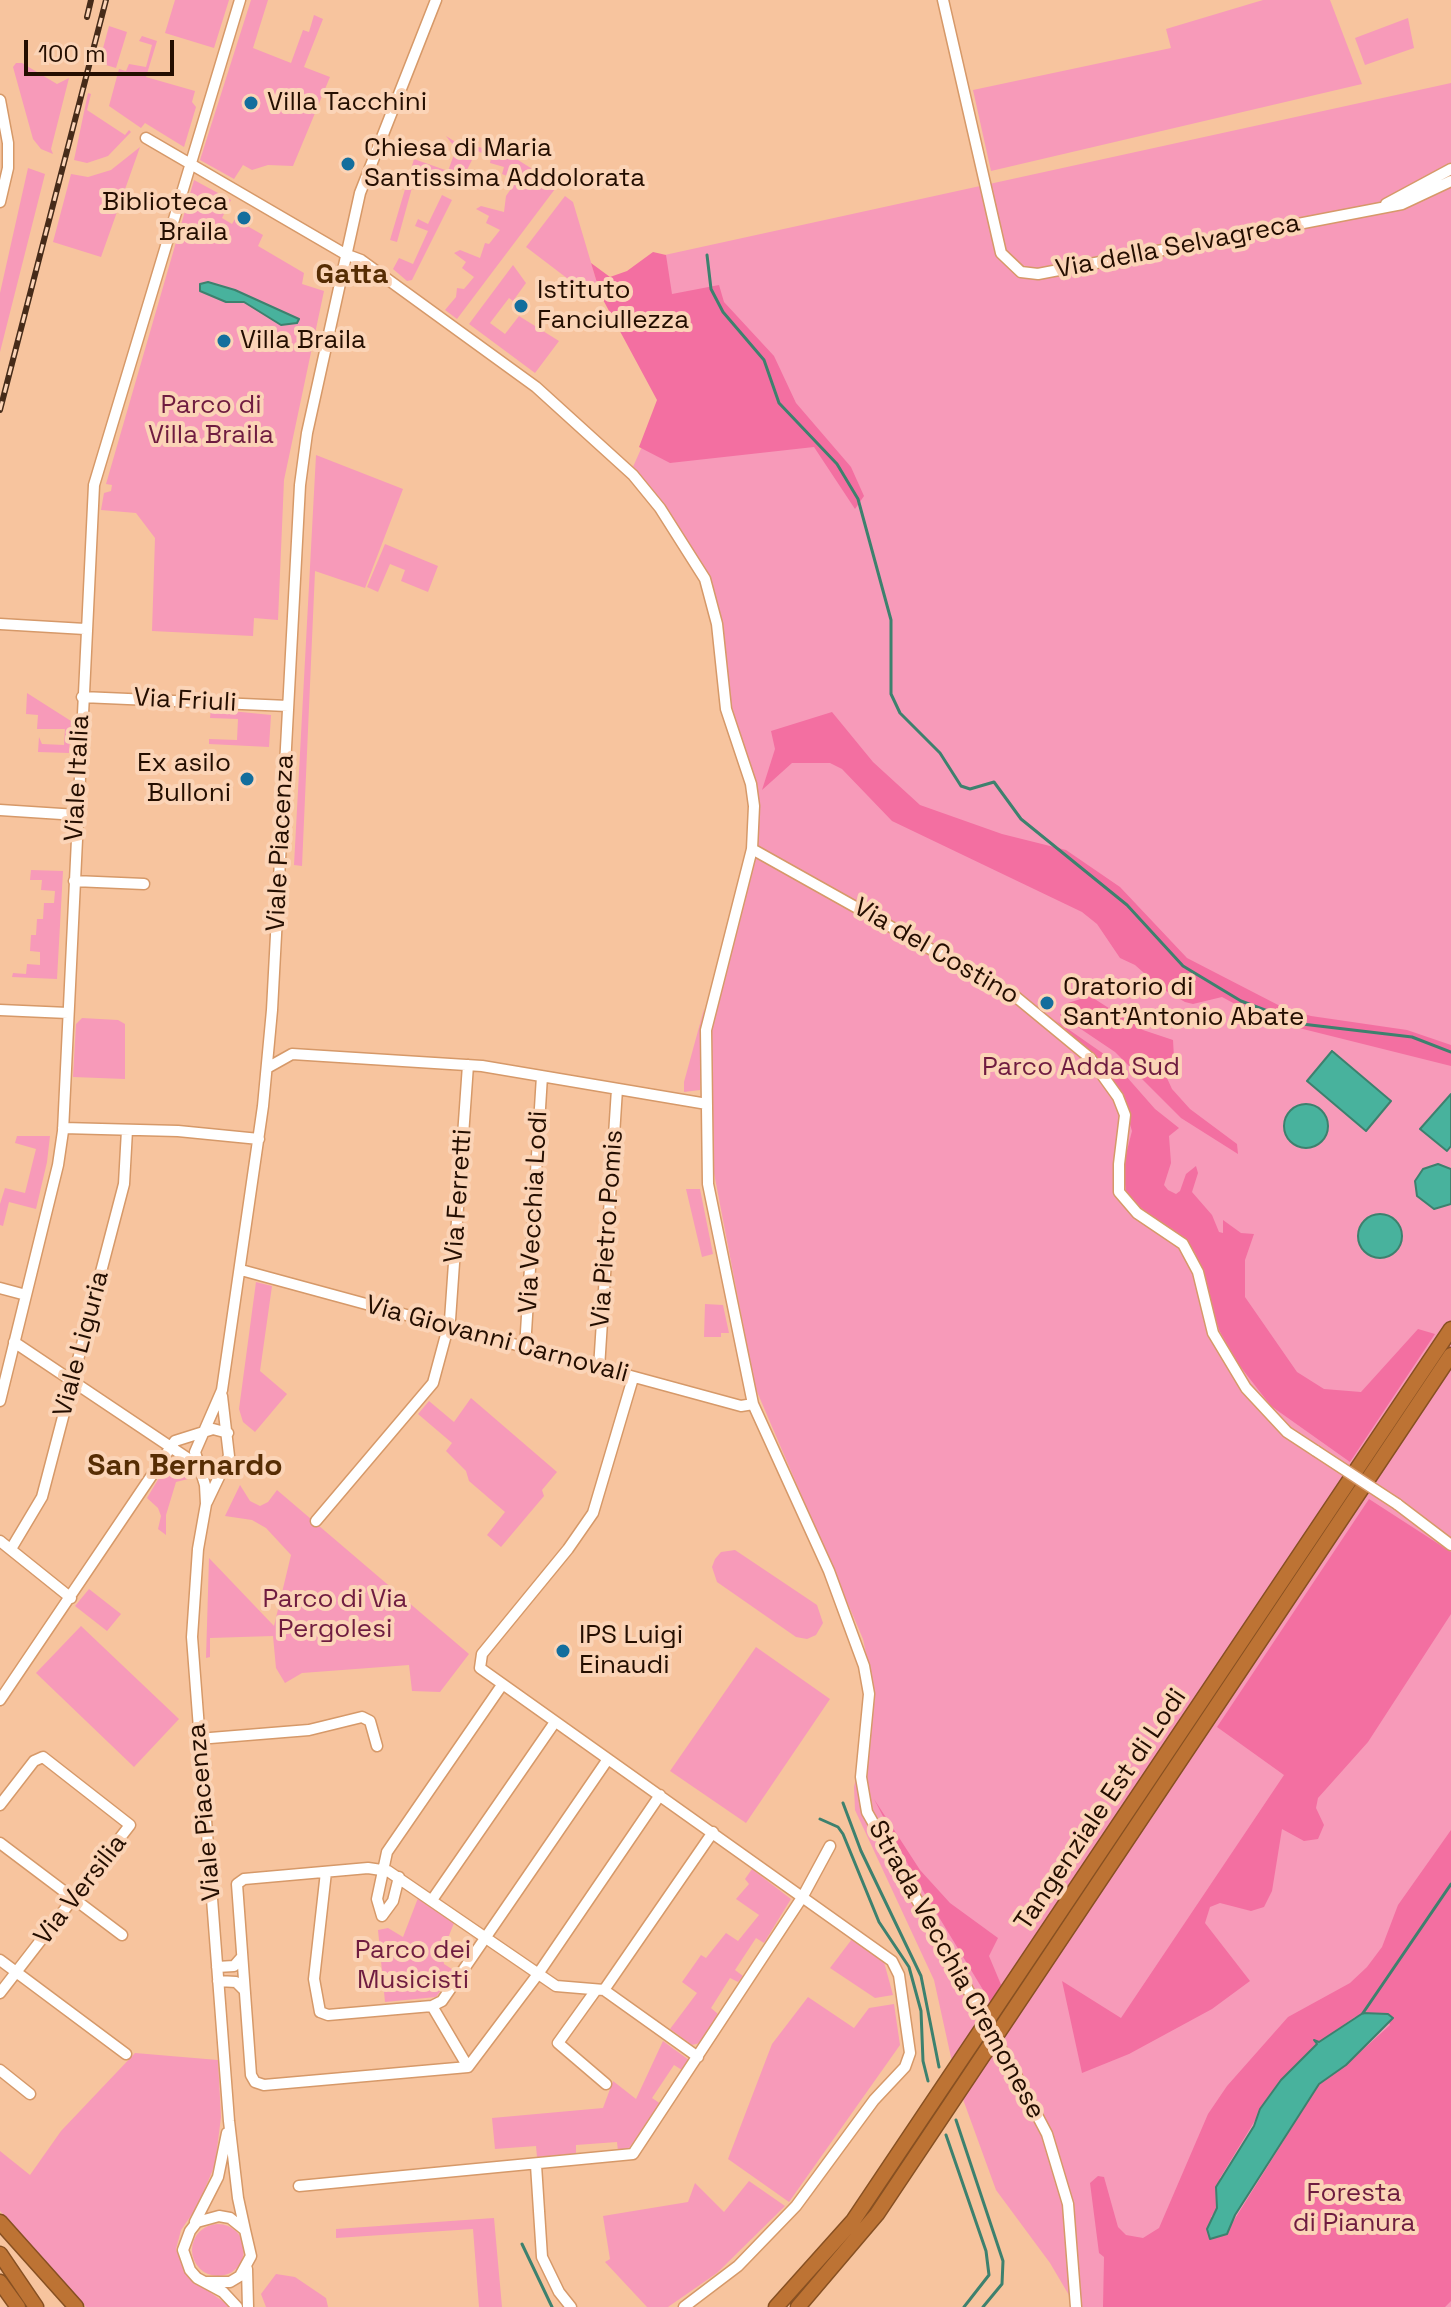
<!DOCTYPE html>
<style>
body{margin:0}
#map{position:relative;width:1451px;height:2307px;overflow:hidden;background:#f7c49e;font-family:"Space Grotesk",sans-serif}
canvas{display:block}
.scale{position:absolute;left:24px;top:40px;width:150px;height:36px;box-sizing:border-box;border:4px solid #240e00;border-top:0;padding-left:10px;font-size:24px;line-height:28px;white-space:nowrap;color:#240e00;-webkit-text-stroke:6px #fbd4b7;paint-order:stroke}
</style>
<div id="map">
<canvas width="1451" height="2307"></canvas>
<div class="scale">100 m</div>
</div>
<script>
const ctx = document.querySelector('canvas').getContext('2d');
ctx.lineJoin = 'round';
function paint(path, color) { ctx.fillStyle = color; ctx.fill(path, 'evenodd'); }
const shape = rows => new Path2D(rows.map(r => 'M' + r).join(''));
function stroke(path, color, width, dash) { ctx.strokeStyle = color; ctx.lineWidth = width; ctx.lineCap = dash ? 'butt' : 'round'; ctx.setLineDash(dash || []); ctx.stroke(path); }
function drawText(font, color, halo, rows, align = 'center') {
  ctx.font = font + ' "Space Grotesk",sans-serif'; ctx.lineWidth = 8; ctx.setLineDash([]); ctx.textBaseline = 'middle'; ctx.strokeStyle = halo; ctx.fillStyle = color; for (const [text, x, y, turn = 0] of rows) {
    ctx.save(); ctx.translate(x, y); ctx.rotate((+turn || 0) * Math.PI / 180); ctx.textAlign = isNaN(turn) ? turn : align; if (halo) ctx.strokeText(text, 0, 0); ctx.fillText(text, 0, 0); ctx.restore();
  }
}
paint(shape([
 [175,0,229,0,214,48,165,33],
 [251,0,268,0,253,48,291,63,303,30,309,32,314,15,323,19,304,67,330,77,293,166,268,165,252,170,243,165,234,179,200,160],
 [1263,0,1330,0,1362,84,991,171,973,90,1171,48,1166,29],
 [1408,18,1414,48,1365,65,1355,38],
 [109,26,127,32,116,68,99,63],
 [142,36,157,41,146,77,195,91,192,102,196,107,184,147,145,123,141,128,109,106,119,69,126,71,129,64,146,67,152,45,139,41],
 [16,63,22,63,57,84,69,78,51,149,53,154,41,149,33,139,13,67],
 [1451,83,1451,2307,1076,2307,1050,2263,996,2190,956,2080,934,1980,855,1810,854,1787,875,1698,863,1639,755,1387,714,1173,711,1034,757,822,758,800,732,710,718,604,699,560,632,469,662,402,651,258],
 [88,93,91,94,87,110,125,135,129,130,131,132,108,156,87,163,74,160],
 [446,136,475,154,461,182,418,166,397,242,390,240,414,159,448,171,456,149],
 [494,145,558,185,457,319,445,310,456,297,457,288,464,289,474,277,462,268,466,262,454,253,460,250,480,258,485,243,489,244,500,230,486,223,489,216,476,209,481,206,504,212,506,196,517,180,502,174,504,167,490,163,491,158,476,150,478,147,488,149],
 [140,147,101,257,53,242,71,174,88,177,111,170],
 [28,168,45,174,0,352,0,293],
 [194,180,231,200,222,218,232,224,235,219,263,235,258,246,304,273,302,284,324,291,284,480,278,620,254,618,253,636,152,631,155,538,136,513,101,510,104,493,111,491,112,485,106,484],
 [442,195,452,200,412,280,407,281,393,269,399,258,413,264,428,231,415,226,418,219,428,224],
 [565,196,573,202,601,296,597,301,526,247],
 [513,265,526,283,513,301,509,298,490,323,505,334,519,316,559,341,535,373,469,324],
 [316,455,403,489,365,588,315,571,302,866,294,865],
 [385,544,438,566,428,592,401,581,405,570,390,564,378,592,367,587],
 [27,693,71,721,69,753,38,752,39,737,42,744,64,745,65,729,37,729,38,715,26,714],
 [211,709,271,715,269,747,209,744,209,739,237,740,238,719,210,718],
 [31,870,63,871,57,979,12,977,13,973,26,974,27,964,40,965,40,952,30,951,31,935,36,935,37,919,43,919,44,903,54,903,55,891,41,890,42,880,30,880],
 [704,1009,700,1090,684,1092,684,1082],
 [82,1018,118,1020,125,1024,125,1079,73,1077,76,1024],
 [17,1136,50,1136,47,1162,36,1209,9,1202,3,1226,0,1225,0,1204,5,1188,25,1193,36,1149,15,1143],
 [686,1189,700,1189,713,1254,702,1257],
 [256,1282,272,1286,260,1371,287,1394,255,1432,243,1422,239,1409],
 [705,1304,723,1305,729,1333,721,1333,721,1337,704,1337],
 [471,1398,557,1472,542,1490,544,1496,501,1547,487,1535,505,1512,469,1481,466,1471,446,1451,452,1443,418,1414,429,1401,454,1422],
 [179,1458,188,1464,192,1478,176,1482,166,1515,166,1535,158,1529,161,1516,158,1508,147,1498,169,1461],
 [240,1485,250,1501,260,1506,268,1502,277,1490,469,1654,440,1692,412,1691,409,1665,302,1673,285,1683,276,1668,273,1636,210,1638,210,1657,206,1658,209,1558,274,1626,291,1555,266,1528,252,1520,225,1516],
 [735,1550,817,1605,823,1623,816,1635,807,1639,796,1637,717,1582,712,1567,715,1559,721,1552],
 [89,1589,121,1614,107,1631,75,1606],
 [81,1626,179,1719,134,1767,36,1673],
 [756,1647,830,1699,746,1823,670,1771],
 [752,1869,791,1899,764,1943,756,1938,735,1970,743,1976,738,1982,730,1978,711,2008,718,2014,700,2043,692,2045,670,2029,697,1993,682,1982,701,1955,706,1958,726,1933,738,1941,759,1915,736,1899,749,1884,745,1879],
 [418,1898,454,1923,442,1953,444,1964,455,1971,436,1997,385,2002,378,1930,388,1928,403,1937],
 [852,1939,884,1962,893,1995,875,1998,830,1968],
 [808,1997,854,2028,869,2008,894,2004,900,2045,789,2202,728,2159,772,2044],
 [663,2041,689,2060,682,2070,674,2065,652,2098,661,2104,629,2148,618,2151,617,2142,576,2145,576,2154,537,2157,536,2146,495,2149,492,2118,603,2108,613,2081,636,2099],
 [135,2053,218,2060,221,2117,215,2165,197,2207,181,2230,176,2249,187,2276,231,2307,86,2307,0,2211,0,2151,30,2175,61,2131],
 [749,2181,785,2206,717,2273,668,2307,647,2307,605,2262,610,2259,603,2216,688,2202,695,2183,724,2212],
 [494,2218,502,2307,479,2307,473,2229,336,2238,336,2229],
 '192 2250a26 26 0 1 1 52 0a26 26 0 1 1-52 0Z',
 [276,2274,295,2277,326,2298,328,2307,266,2307,261,2294]
]), '#f79ab9');
paint(shape([
 [653,252,666,255,672,294,719,285,724,302,774,356,796,403,851,467,864,496,855,509,814,447,670,463,639,447,657,400,601,296,591,263,610,277,627,271],
 [832,712,873,762,920,805,1002,834,1066,850,1120,887,1187,958,1282,1007,1311,1016,1407,1030,1451,1045,1451,1066,1263,1019,1222,997,1193,1004,1185,1002,1161,988,1135,965,1120,958,1097,924,1082,912,892,821,842,769,830,763,792,763,762,790,775,749,771,731],
 [1090,996,1143,1030,1173,1040,1174,1058,1166,1076,1172,1089,1190,1109,1237,1144,1238,1154,1181,1118,1115,1052,1060,1015,1068,1003],
 [1055,1020,1111,1059,1155,1109,1179,1128,1169,1136,1171,1163,1164,1185,1168,1190,1176,1194,1180,1191,1186,1174,1196,1166,1198,1173,1192,1192,1212,1215,1219,1232,1223,1233,1223,1220,1241,1233,1254,1234,1245,1260,1245,1297,1297,1372,1324,1389,1361,1392,1418,1329,1435,1334,1350,1462,1271,1406,1236,1361,1219,1330,1195,1253,1188,1244,1137,1206,1126,1193,1123,1166,1132,1131,1122,1097,1092,1053],
 [1369,1499,1451,1552,1451,1614,1368,1742,1318,1798,1316,1808,1324,1825,1318,1839,1304,1841,1282,1829,1272,1891,1264,1907,1251,1911,1220,1903,1210,1907,1205,1923,1250,1981,1212,2009,1129,2054,1082,2073,1062,1981,1121,2018,1284,1775,1217,1727],
 [874,1799,920,1870,950,1903,998,1938,989,1956,1002,1987,991,2003,914,1876],
 [1451,1830,1451,2301,1445,2307,1103,2307,1104,2257,1099,2253,1090,2183,1098,2176,1104,2177,1118,2227,1126,2235,1143,2238,1159,2228,1208,2114,1227,2086,1288,2017,1350,1983,1367,1967,1382,1947,1398,1905],
 [1370,2013,1385,2013,1390,2025,1346,2065,1319,2084,1231,2225,1211,2217,1217,2208,1220,2178,1276,2086,1317,2044,1315,2041,1319,2042,1355,2017]
]), '#f36fa1');
const water = shape([
 [208,282,235,290,299,319,297,323,281,325,244,302,226,302,200,291,200,284,208,282],
 [1332,1051,1391,1101,1366,1131,1307,1081,1332,1051],
 [1451,1094,1451,1146,1447,1151,1420,1129,1451,1094],
 '1284 1126a22 22 0 1 1 44 0a22 22 0 1 1-44 0Z',
 [1438,1164,1451,1169,1451,1204,1434,1209,1417,1196,1415,1181,1423,1169,1438,1164],
 '1358 1236a22 22 0 1 1 44 0a22 22 0 1 1-44 0Z',
 [1363,2013,1388,2014,1393,2018,1346,2065,1319,2084,1235,2215,1227,2234,1210,2239,1207,2229,1217,2208,1216,2187,1254,2126,1260,2109,1281,2080,1317,2044,1314,2040,1319,2042,1363,2013]
]);
paint(water, '#48b29d');
stroke(water, '#3d816e', 2);
stroke(shape([
 [707,255,711,289,723,312,764,360,779,403,837,464,858,499,891,620,891,694,900,713,940,753,961,786,970,789,994,782,1021,819,1127,905,1183,966,1241,1001,1302,1024,1412,1037,1451,1052],
 [843,1803,861,1851,921,1976,939,2067],
 [820,1819,838,1827,843,1834,879,1922,909,1967,921,2011,923,2061,928,2081],
 [1363,2013,1451,1884],
 [956,2120,1003,2261,1002,2284,983,2307],
 [946,2135,986,2251,989,2275,964,2307],
 [522,2244,552,2307]
]), '#3d816e', 3);
const minor = shape([
 [943,0,1001,253,1021,272,1038,274,1402,204,1451,181],
 [0,100,8,143,8,168,0,202],
 [146,138,345,254,361,260,536,387,633,475,660,508,705,579,717,624,726,709,751,784,754,806,752,849,706,1030,708,1184,753,1404,829,1571,864,1666,869,1694,861,1777,867,1812,963,1981],
 [1386,204,1451,169],
 [0,624,85,629],
 [82,697,288,706],
 [0,810,77,815],
 [752,849,1016,997,1090,1058,1118,1097,1125,1115,1119,1164,1119,1192,1137,1213,1183,1244,1198,1272,1213,1333,1246,1388,1287,1432,1316,1451],
 [74,881,144,884],
 [0,1010,68,1013],
 [267,1068,292,1054,482,1066,707,1104],
 [63,1128,178,1131,259,1139],
 [241,1270,741,1406,753,1404],
 [0,1288,26,1295],
 [14,1342,202,1468,212,1472,226,1466],
 [525,1348,542,1076],
 [599,1368,617,1089],
 [633,1378,593,1513,568,1549,482,1654,480,1668,892,1961,899,1975,910,2053,905,2067,874,2100,796,2206,738,2266,684,2307],
 [0,1401,58,1165,63,1131,94,485,240,0],
 [207,1502,229,1456,222,1396],
 [1397,1504,1451,1545],
 [316,1521,433,1383,450,1320,468,1065],
 [0,1541,71,1598],
 [11,1549,42,1497,124,1184,127,1130],
 [0,1700,175,1441,213,1429,228,1433],
 [198,1739,309,1730,362,1717,370,1721,377,1746],
 [0,1805,34,1761,43,1757,130,1825,0,1993],
 [0,1843,122,1935],
 [326,1872,314,1979,320,2012,328,2015,432,2006,442,2001,608,1759],
 [399,1877,393,1901,382,1916,377,1899,387,1852,502,1685],
 [432,1900,555,1722],
 [0,1960,126,2054],
 [217,1967,234,1966,241,1958],
 [218,1981,236,1982,243,1989],
 [596,1990,558,2043,606,2084],
 [604,1990,713,1832],
 [432,2006,468,2067],
 [468,2067,264,2085,255,2082,251,2075,237,1884,244,1879,368,1868,388,1871,556,1986,604,1990,698,2057],
 [468,2067,538,1974,660,1795],
 [0,2070,30,2094],
 [1017,2077,1047,2134,1068,2204,1076,2307],
 [536,2165,542,2257,559,2292,571,2307],
 [299,2186,633,2154,803,1896,830,1846],
 [195,2222,218,2177,227,2133],
 [245,2230,238,2198,229,2121,192,1637,198,1549,206,1504,205,1485,195,1452,222,1390,263,1106,272,1010,300,485,307,433,360,193,436,0],
 [247,2269,248,2307],
 [207,2282,230,2282,240,2276,251,2256,245,2230,230,2218,219,2216,197,2222,190,2231,183,2250,190,2270,197,2278,223,2292,237,2307]
]);
const highway = shape([
 [0,2222,76,2307],
 [0,2254,36,2307],
 [0,2282,18,2307],
 [776,2307,853,2221,1451,1329],
 [798,2307,877,2214,1451,1355]
]);
stroke(minor, '#d69969', 13);
stroke(highway, '#875022', 17);
stroke(minor, '#fff', 10);
stroke(highway, '#bd7334', 14);
const rail = shape([
 [87,17,91,0],
 [0,410,106,0]
]);
stroke(rail, '#462b19', 6);
stroke(rail, '#fbd4b7', 3, [9]);
const minorBridge = shape([
 [1316,1451,1397,1504],
 [963,1981,1017,2077]
]);
stroke(minorBridge, '#d69969', 13, []);
stroke(minorBridge, '#fff', 10);
for (const [x, y, r, color] of [
 [251,103,8,"#136e9d"],
 [348,164,8,"#136e9d"],
 [244,218,8,"#136e9d"],
 [521,306,8,"#136e9d"],
 [224,341,8,"#136e9d"],
 [247,779,8,"#136e9d"],
 [1047,1003,8,"#136e9d"],
 [563,1651,8,"#136e9d"]
]) { const dot = new Path2D(); dot.arc(x, y, r, 0, 2 * Math.PI); ctx.fillStyle = color; ctx.fill(dot); stroke(dot, '#fbd4b7', 3); }
drawText('26px', '#240e00', '#fbd4b7', [
 ["Villa Tacchini",267,103],
 ["Chiesa di Maria",364,149],
 ["Santissima Addolorata",364,179],
 ["Biblioteca",228,203,"right"],
 ["Braila",228,233,"right"],
 ["Istituto",537,291],
 ["Fanciullezza",537,321],
 ["Villa Braila",240,341],
 ["Ex asilo",231,764,"right"],
 ["Bulloni",231,794,"right"],
 ["Oratorio di",1063,988],
 ["Sant'Antonio Abate",1063,1018],
 ["IPS Luigi",579,1636],
 ["Einaudi",579,1666]
], 'left');
drawText('26px', '#240e00', '#fbd4b7', [
 ["Via della Selvagreca",1178,247,-11],
 ["Via Friuli",185,701,3],
 ["Viale Italia",78,778,-87],
 ["Viale Piacenza",281,843,-87],
 ["Via del Costino",936,952,30],
 ["Via Ferretti",459,1196,-86],
 ["Via Vecchia Lodi",534,1212,-87],
 ["Via Pietro Pomis",608,1229,-86],
 ["Via Giovanni Carnovali",497,1340,15],
 ["Viale Liguria",82,1344,-75],
 ["Tangenziale Est di Lodi",1101,1810,-56],
 ["Viale Piacenza",205,1812,-95],
 ["Via Versilia",81,1890,-52],
 ["Strada Vecchia Cremonese",956,1970,61]
]);
drawText('26px', '#6f1c40', '#fbd4b7', [
 ["Parco di",211,406],
 ["Villa Braila",211,436],
 ["Parco Adda Sud",1081,1068],
 ["Parco di Via",335,1600],
 ["Pergolesi",335,1630],
 ["Parco dei",413,1951],
 ["Musicisti",413,1981],
 ["Foresta",1354,2194],
 ["di Pianura",1354,2224]
]);
drawText('bold 28px', '#562d04', '#fbd4b7', [
 ["Gatta",352,275]
]);
drawText('bold 30px', '#562d04', '#fbd4b7', [
 ["San Bernardo",185,1467]
]);
</script>
